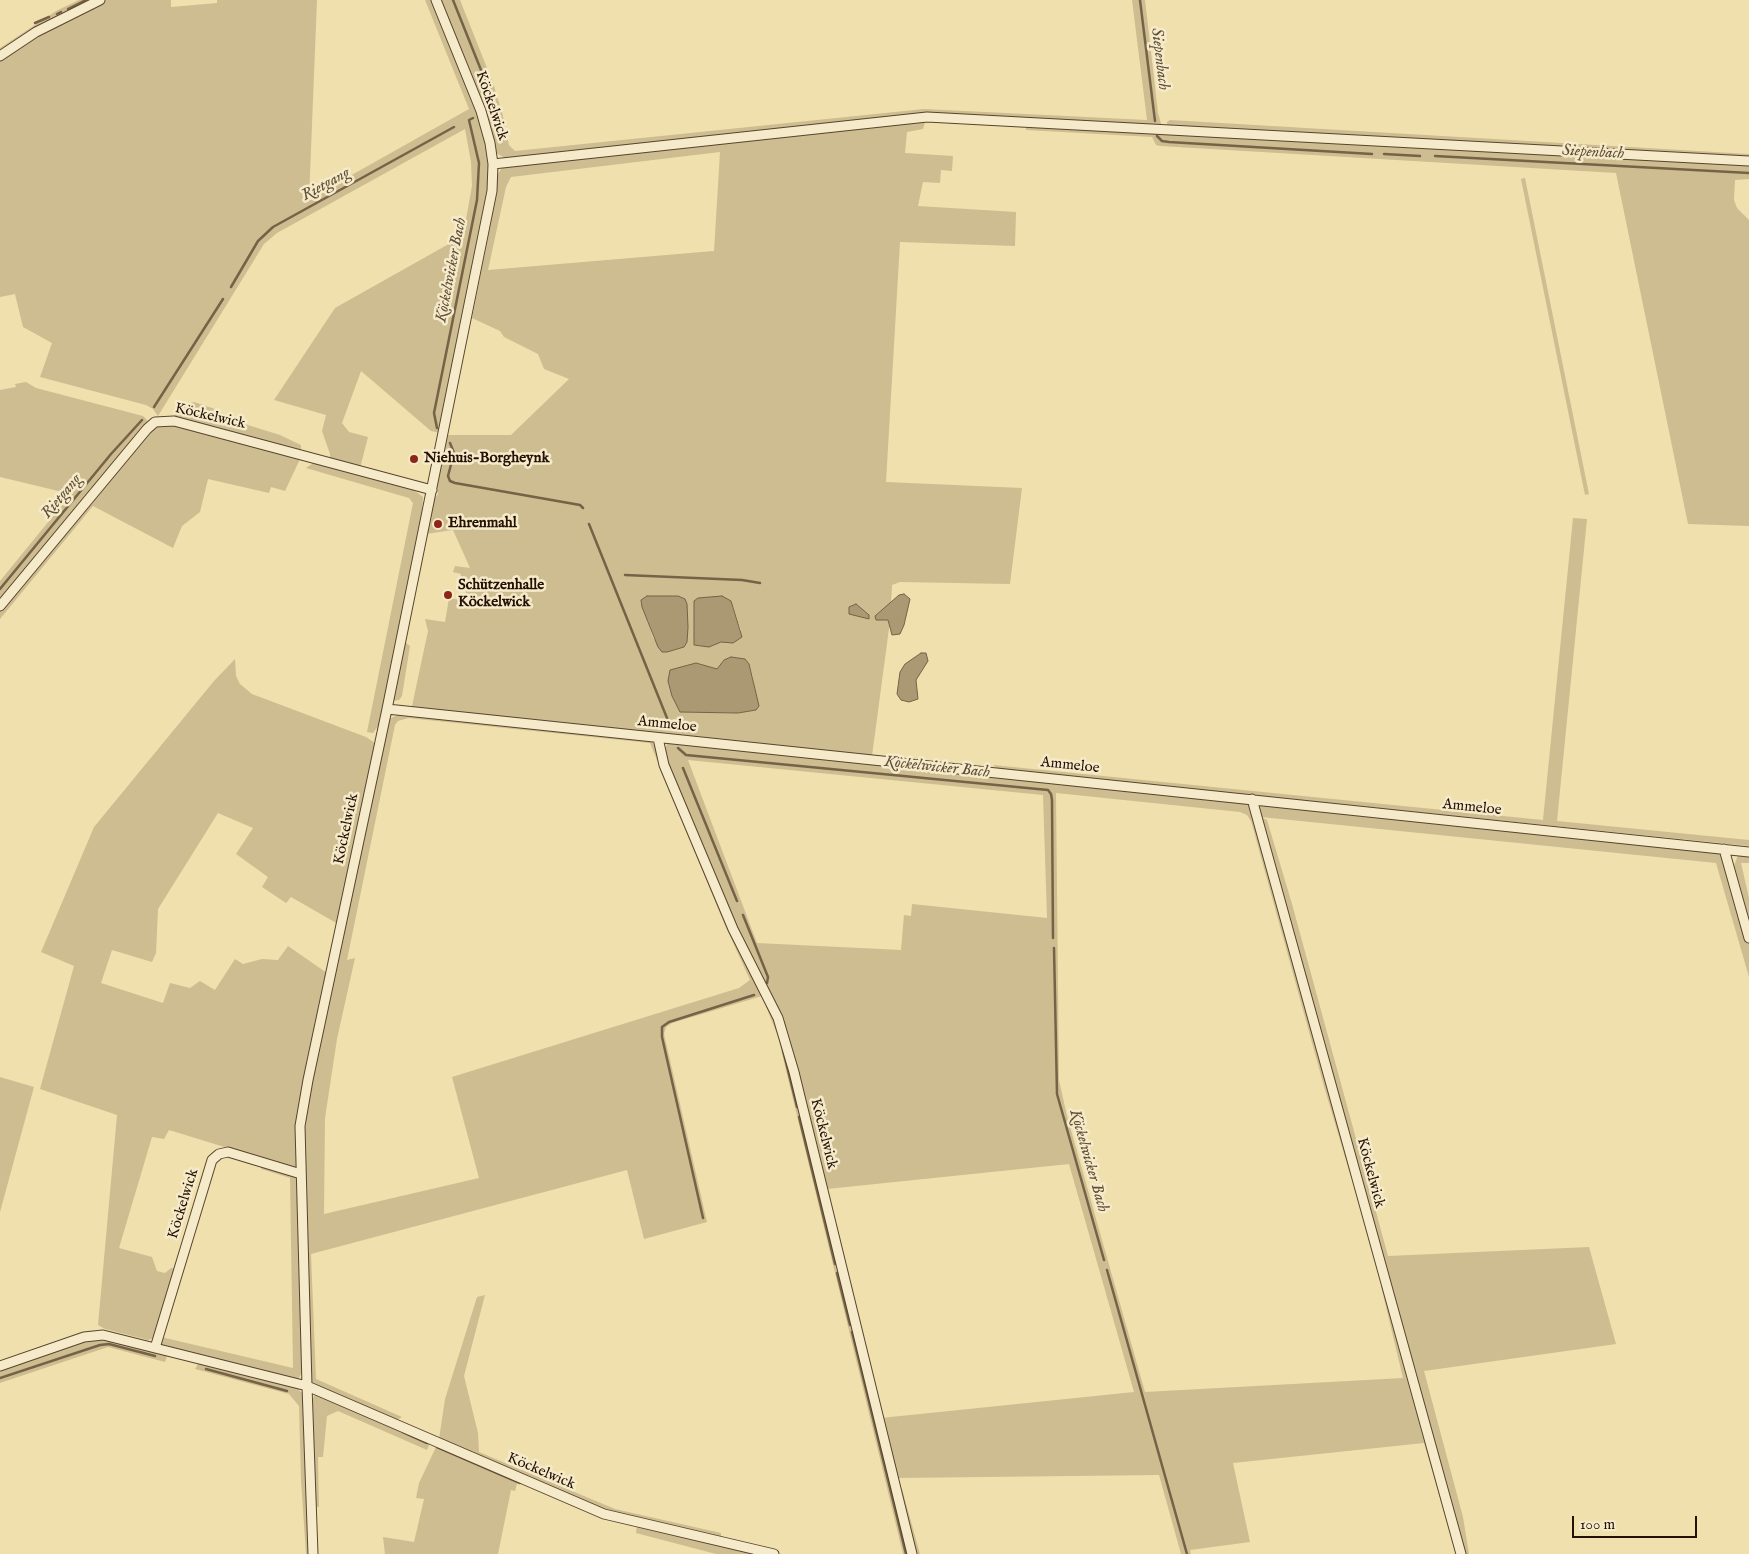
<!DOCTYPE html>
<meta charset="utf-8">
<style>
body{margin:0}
#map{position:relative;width:1749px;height:1554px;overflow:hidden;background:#f0e0ad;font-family:"IM FELL English",serif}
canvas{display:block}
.scale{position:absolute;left:1572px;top:1516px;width:125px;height:22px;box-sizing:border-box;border:2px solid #251004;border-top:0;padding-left:6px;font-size:15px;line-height:18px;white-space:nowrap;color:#251004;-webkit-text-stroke:4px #f5ebca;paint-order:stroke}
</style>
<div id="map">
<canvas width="1749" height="1554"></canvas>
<div class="scale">100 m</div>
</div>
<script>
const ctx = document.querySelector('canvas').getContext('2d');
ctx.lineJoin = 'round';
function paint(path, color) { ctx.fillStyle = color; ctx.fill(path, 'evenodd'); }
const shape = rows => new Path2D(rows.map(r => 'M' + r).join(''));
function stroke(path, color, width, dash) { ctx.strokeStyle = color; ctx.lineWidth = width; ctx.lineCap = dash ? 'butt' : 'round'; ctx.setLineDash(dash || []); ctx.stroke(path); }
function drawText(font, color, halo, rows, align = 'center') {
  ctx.font = font + ' "IM FELL English",serif'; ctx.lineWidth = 5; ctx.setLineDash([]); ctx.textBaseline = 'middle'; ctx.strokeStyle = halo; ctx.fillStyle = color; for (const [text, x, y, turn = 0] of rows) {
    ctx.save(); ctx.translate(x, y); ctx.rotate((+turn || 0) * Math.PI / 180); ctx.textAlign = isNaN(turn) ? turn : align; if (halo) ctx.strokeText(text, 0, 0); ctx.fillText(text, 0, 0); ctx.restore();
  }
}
paint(shape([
 [79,0,93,0,0,52,0,48,56,11],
 [106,0,171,0,171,7,217,3,217,0,317,0,309,199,469,109,425,0,432,0,482,124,490,165,489,195,441,433,431,431,361,371,342,423,349,432,368,437,360,468,330,459,330,454,322,431,326,415,274,400,335,308,463,236,472,186,471,162,465,129,277,233,264,244,158,416,153,409,146,405,40,377,52,343,23,327,15,294,0,297,0,59,66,19],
 [440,0,460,0,493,83,502,112,509,145,515,151,924,109,1147,120,1132,0,1145,0,1158,113,1162,127,933,115,507,159,496,153,485,111],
 [926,119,923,129,907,132,905,153,953,156,952,171,941,170,940,183,923,182,918,206,1016,212,1015,246,900,242,886,482,1022,488,1010,584,900,582,892,585,891,604,876,615,890,621,872,756,415,709,412,706,428,631,425,619,445,622,449,598,465,601,466,591,462,590,463,585,459,584,461,574,453,572,455,566,470,568,453,530,426,534,433,501,438,494,437,485,448,435,511,435,569,379,544,369,538,354,504,337,500,331,472,318,490,227,498,174,501,169,506,166],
 [720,152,714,251,488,270,506,187,511,177],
 [647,596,678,596,683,647,667,652,653,638,641,600],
 [731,601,741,631,728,641,699,646,694,645,694,626],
 [744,659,749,664,753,678,756,710,738,713,680,712,670,671,696,663,717,669,724,660],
 [1170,120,1749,154,1749,158,1167,127,1167,122],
 [1026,125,1749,163,1749,179,1735,180,1734,200,1737,208,1749,220,1749,526,1688,524,1616,173,1160,146,1156,145,1152,137,1026,130],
 [1525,178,1589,494,1585,495,1521,179],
 [26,382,36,388,143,416,147,420,148,424,0,604,0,581,71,494,0,477,0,390,16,387,15,384],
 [194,402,215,409,235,421,280,435,301,445,301,452,173,417,182,405],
 [173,423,301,457,285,491,271,487,269,493,208,479,200,512,182,526,173,548,93,506,0,619,0,611,144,436,157,425],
 [315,462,411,488,423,497,421,525,381,722,373,733,367,732,413,503,409,498,306,468],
 [1573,518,1587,519,1557,821,1749,840,1749,846,998,769,993,765,1543,820],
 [405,642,410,646,402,696,399,700,393,701],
 [235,659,236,676,240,684,252,694,366,737,375,743,375,748,338,924,291,897,286,903,262,887,268,877,236,854,253,828,218,813,158,909,156,953,152,962,112,950,101,983,163,1003,170,983,190,988,200,981,215,990,235,959,243,964,262,959,278,960,288,946,327,973,296,1166,293,1168,169,1130,164,1139,152,1137,119,1248,152,1257,157,1271,165,1273,171,1268,176,1269,155,1338,148,1340,105,1329,98,1325,117,1115,40,1089,74,966,41,952,94,827,214,681],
 [402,713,651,740,653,743,728,925,781,1033,909,1554,903,1554,778,1037,762,996,672,1023,666,1027,664,1034,707,1222,644,1239,627,1170,311,1254,316,1379,402,1417,395,1421,311,1382,304,1137,311,1081,387,724,389,719],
 [408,718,650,743,724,923,750,980,739,988,452,1077,479,1178,324,1214,325,1118,337,1039,355,958,347,960,395,725,398,721],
 [671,742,1246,801,1250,805,1371,1244,1325,1090,1251,821,1247,815,1240,812,1056,793,1059,1080,1067,1116,1145,1392,1403,1378,1381,1286,1385,1283,1447,1508,1444,1512,1424,1443,1233,1463,1250,1542,1190,1550,1191,1554,1181,1554,1159,1475,896,1478,881,1418,1134,1392,1069,1164,827,1189,794,1059,735,929,666,759,665,751,667,744],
 [688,760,1043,795,1047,918,912,904,911,916,904,915,901,950,757,943],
 [1262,802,1723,851,1749,936,1749,977,1716,863,1261,817,1267,820,1292,904,1388,1256,1589,1247,1616,1344,1424,1371,1463,1517,1469,1554,1464,1554,1416,1372,1259,809],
 [1749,851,1749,863,1741,863,1749,898,1749,921,1734,866,1738,855],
 [0,1077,34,1087,0,1212],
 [263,1164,293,1174,297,1179,303,1369,299,1378,293,1379,162,1345,161,1337,293,1368,290,1178,261,1169],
 [485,1295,464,1376,478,1433,479,1452,615,1509,721,1533,721,1539,616,1514,582,1503,439,1439,445,1399,477,1297],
 [100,1338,152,1350,167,1356,165,1362,108,1347,0,1383,0,1369,83,1340],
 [205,1363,297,1388,303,1394,309,1554,306,1554,301,1480,299,1406,289,1394,195,1369,198,1364],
 [315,1394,431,1441,427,1450,338,1411,327,1416,323,1457,318,1457,319,1507,314,1506,312,1400],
 [437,1445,518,1480,515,1491,511,1490,498,1554,385,1554,383,1537,414,1542,424,1499,416,1498,419,1483],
 [898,1489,902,1489,920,1554,914,1554],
 [637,1525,763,1554,716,1554,636,1533]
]), '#cdbd90');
const water = shape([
 [904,594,910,599,904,625,900,634,892,635,888,620,876,620,875,616,899,595,904,594],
 [647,596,678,596,685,599,687,604,688,627,687,642,684,647,667,652,662,652,658,647,642,607,641,600,647,596],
 [722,596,731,601,742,637,733,643,721,642,709,647,694,645,694,601,698,598,722,596],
 [856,604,869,615,869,619,849,614,849,607,856,604],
 [921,653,926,653,928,661,916,680,918,699,909,702,901,700,897,694,900,672,905,664,921,653],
 [731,657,745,659,749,664,759,706,756,710,738,713,680,712,672,696,668,681,670,670,696,663,717,669,724,660,731,657]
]);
paint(water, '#ab9974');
stroke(water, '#756247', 1);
stroke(shape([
 [453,0,491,95,493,105,491,111],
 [1140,0,1155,121],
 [68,9,86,0],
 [57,14,61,12],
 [35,23,49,17],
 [1157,136,1162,141,1169,142,1372,154],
 [1384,154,1420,156],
 [1435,156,1749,173],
 [231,287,258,241,273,227,454,127],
 [154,407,223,299],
 [437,428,434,413,477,200,479,163,469,120,473,118],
 [450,443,454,453,448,476,450,481,455,483,580,505,583,508],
 [589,524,671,728],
 [625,575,742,580,760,583],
 [0,589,111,454,142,420],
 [678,748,686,755,1048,790,1051,794,1052,800,1053,938],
 [683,768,737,901],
 [743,915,768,977,767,983],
 [1054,948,1057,1094,1104,1260],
 [783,1050,797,1107],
 [799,1117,835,1264],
 [703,1218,662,1037,662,1027,669,1022,754,995],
 [1107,1270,1187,1554],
 [837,1273,850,1325],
 [852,1332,906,1554],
 [206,1369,287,1391],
 [0,1378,100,1345,109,1344,155,1356],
 [403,1432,427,1443],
 [437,1447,520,1483]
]), '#756247', 2.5);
const street = shape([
 [0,56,36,32,100,0],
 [493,164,927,117,1749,161],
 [0,606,147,429,155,422,174,421,432,490],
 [387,709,1749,852],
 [658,738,664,765,733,929,778,1018,794,1072,912,1554],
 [1252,799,1461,1554],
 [1724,849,1749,938],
 [155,1348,212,1160,219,1154,228,1152,301,1174],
 [0,1366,84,1337,103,1335,307,1386,300,1126,308,1080,387,709,492,191,493,164,490,143,481,111,436,0],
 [313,1554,307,1386,604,1514,774,1554]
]);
stroke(street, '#58442e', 11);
stroke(street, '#f5ebca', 9);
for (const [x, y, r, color] of [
 [414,459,5,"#8f2418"],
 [438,524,5,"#8f2418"],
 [448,595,5,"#8f2418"]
]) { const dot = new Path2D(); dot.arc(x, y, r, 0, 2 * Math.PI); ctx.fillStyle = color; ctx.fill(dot); stroke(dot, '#f5ebca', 2); }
drawText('15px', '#251004', '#f5ebca', [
 ["Köckelwick",491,106,71],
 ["Köckelwick",210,417,13],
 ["Ammeloe",667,725,6],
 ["Ammeloe",1070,766,6],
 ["Ammeloe",1472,808,6],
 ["Köckelwick",347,829,-78],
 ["Köckelwick",823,1134,76],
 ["Köckelwick",1370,1173,75],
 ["Köckelwick",184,1204,-73],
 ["Köckelwick",541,1472,23]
]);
drawText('bold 15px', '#251004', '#f5ebca', [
 ["Niehuis-Borgheynk",424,459],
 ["Ehrenmahl",448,524],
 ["Schützenhalle",458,586],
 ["Köckelwick",458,603]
], 'left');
drawText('italic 16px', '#614e36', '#f5ebca', [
 ["Siepenbach",1159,59,83],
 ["Siepenbach",1593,153,3],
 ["Rietgang",326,185,-29],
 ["Köckelwicker Bach",452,270,-79],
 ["Rietgang",62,497,-50],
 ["Köckelwicker Bach",937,768,6],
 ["Köckelwicker Bach",1088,1161,74]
]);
</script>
